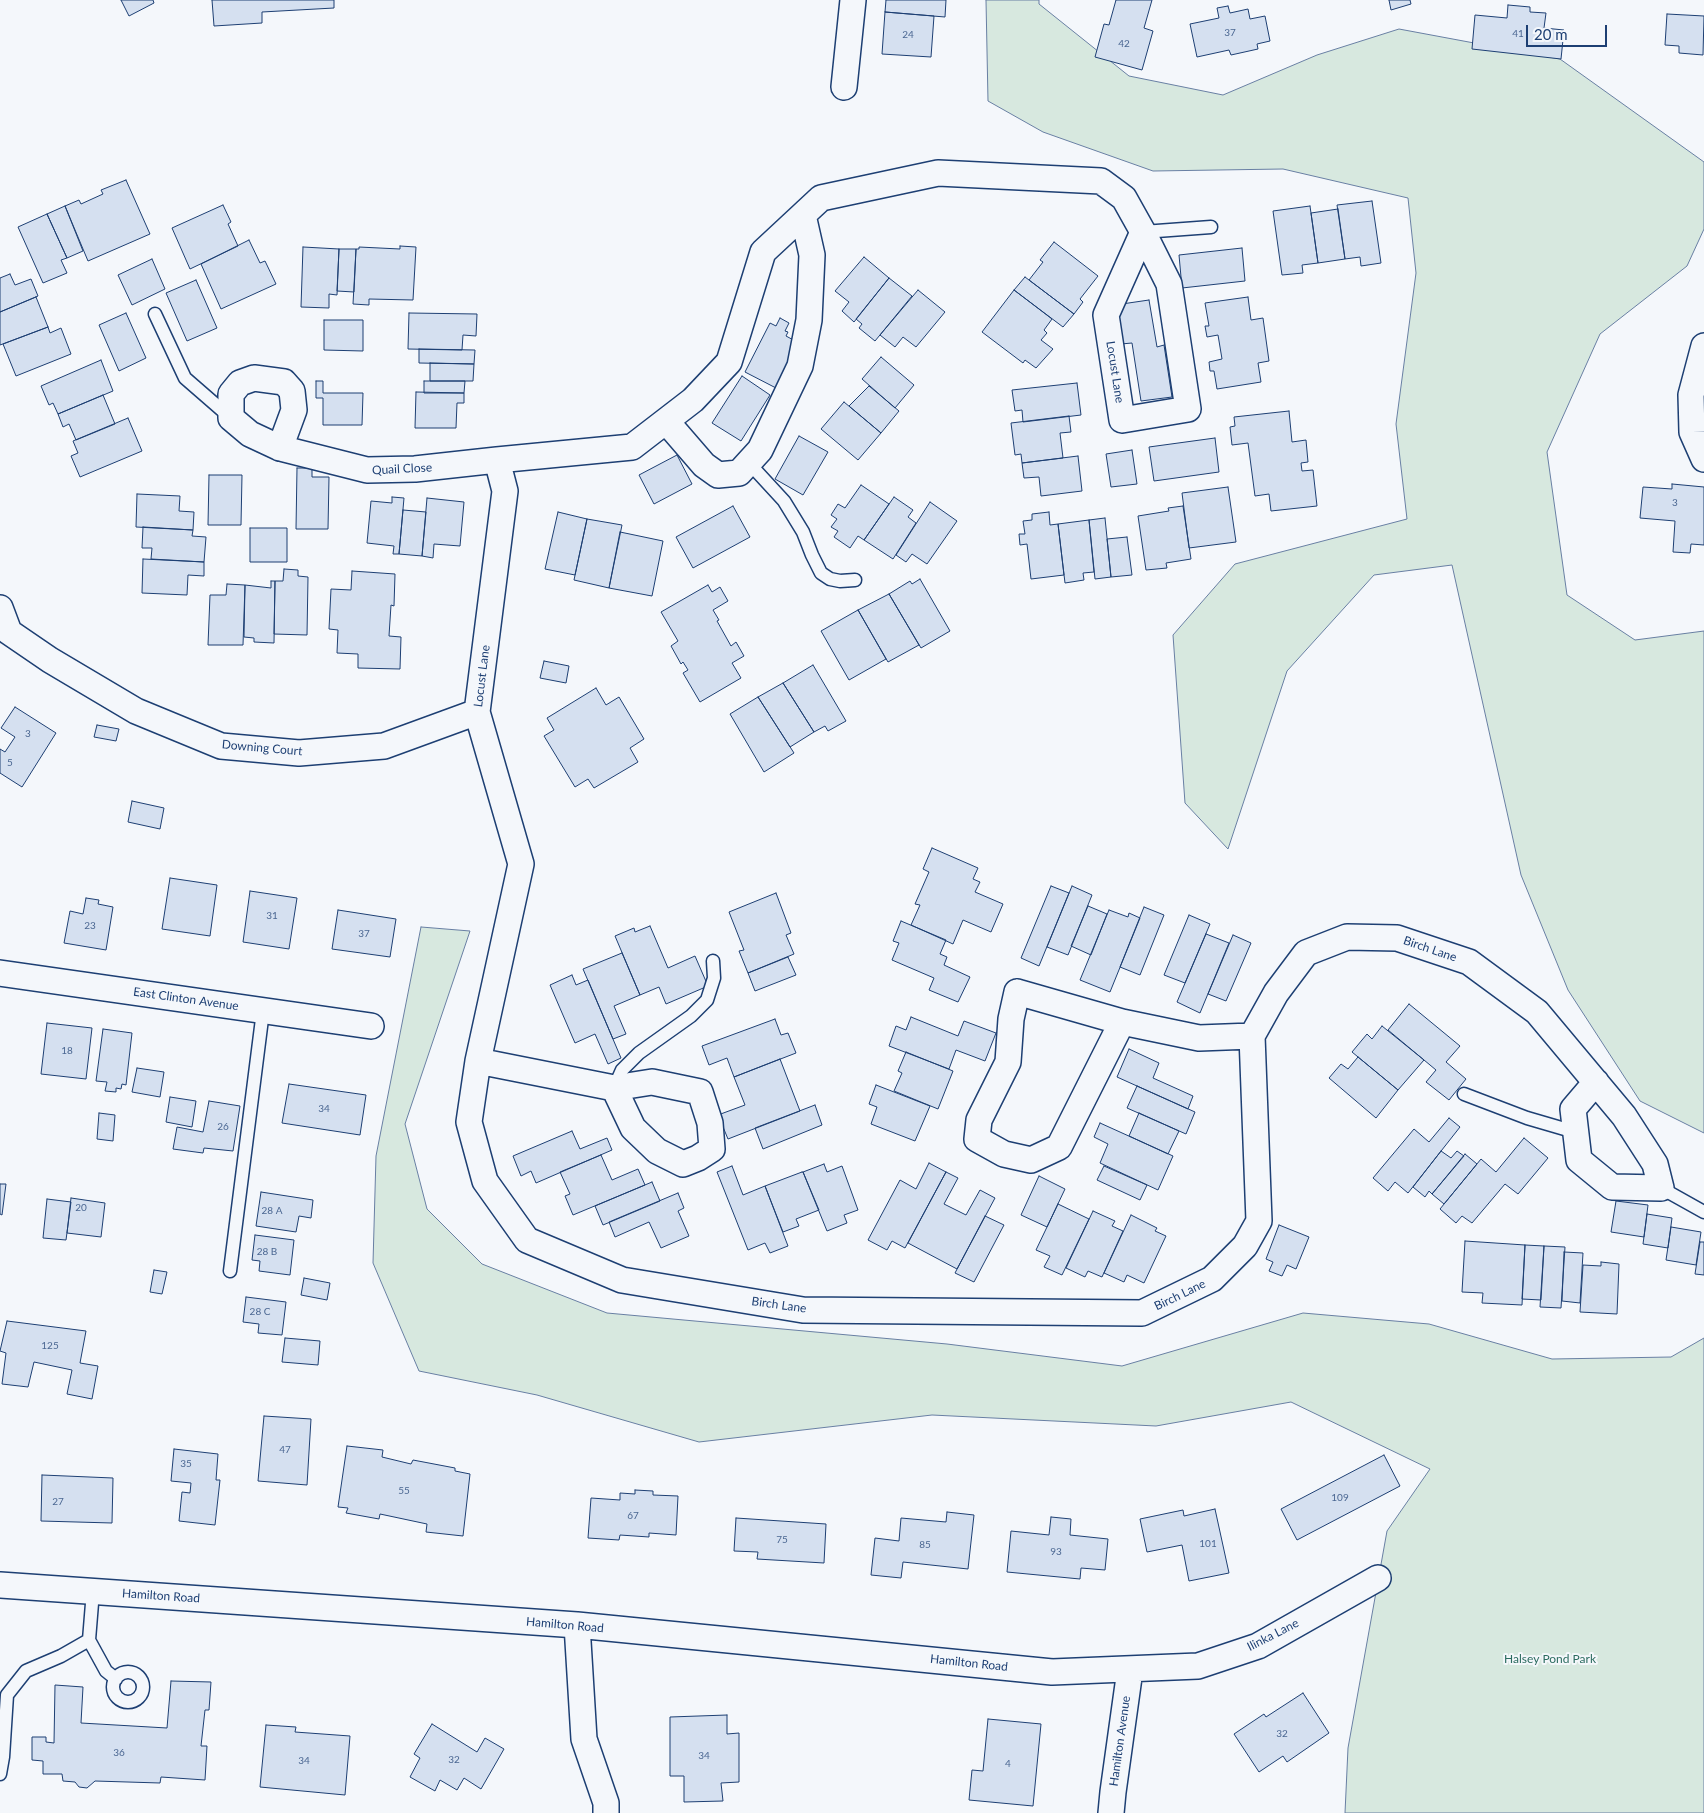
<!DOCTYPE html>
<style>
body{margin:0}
#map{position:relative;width:1704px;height:1813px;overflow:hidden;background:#f4f7fb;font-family:Lato,sans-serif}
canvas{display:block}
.scale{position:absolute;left:1526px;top:25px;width:81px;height:22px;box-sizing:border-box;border:2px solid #1d3f73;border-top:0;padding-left:6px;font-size:15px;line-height:18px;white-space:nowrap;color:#1d3f73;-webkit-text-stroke:4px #f4f7fb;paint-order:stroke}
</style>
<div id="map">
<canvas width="1704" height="1813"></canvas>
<div class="scale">20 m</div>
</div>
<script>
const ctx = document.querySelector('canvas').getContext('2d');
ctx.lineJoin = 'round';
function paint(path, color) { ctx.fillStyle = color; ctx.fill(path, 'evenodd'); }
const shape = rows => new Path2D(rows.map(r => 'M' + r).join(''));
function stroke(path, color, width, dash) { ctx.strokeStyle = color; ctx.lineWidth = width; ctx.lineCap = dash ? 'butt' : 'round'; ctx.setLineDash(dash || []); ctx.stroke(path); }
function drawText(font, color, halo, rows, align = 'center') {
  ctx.font = font + ' Lato,sans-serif'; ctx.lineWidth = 4; ctx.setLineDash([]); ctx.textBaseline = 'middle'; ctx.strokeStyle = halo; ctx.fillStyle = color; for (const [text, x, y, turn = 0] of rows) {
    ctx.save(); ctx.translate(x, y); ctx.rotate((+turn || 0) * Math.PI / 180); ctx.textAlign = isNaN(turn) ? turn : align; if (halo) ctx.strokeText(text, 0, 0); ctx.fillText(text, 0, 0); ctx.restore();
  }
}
const green = shape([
 [986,0,1039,0,1039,4,1129,76,1223,95,1317,55,1399,29,1560,59,1704,162,1704,229,1687,266,1600,334,1547,452,1567,595,1635,640,1704,631,1704,1133,1640,1101,1568,990,1521,875,1452,565,1374,575,1287,671,1228,849,1185,803,1173,635,1235,564,1407,519,1396,424,1416,273,1408,198,1283,169,1153,171,1043,132,988,101,986,0],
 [421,927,470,931,405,1124,427,1209,482,1264,607,1313,947,1344,1122,1366,1303,1313,1429,1324,1552,1359,1671,1357,1704,1338,1704,1813,1345,1813,1348,1748,1387,1531,1430,1469,1291,1402,1156,1426,932,1415,699,1442,537,1395,419,1371,373,1263,376,1156,421,927]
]);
paint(green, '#d7e8df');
stroke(green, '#687fa3', 1);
const building = shape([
 [121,0,153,0,154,3,129,16,121,0],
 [212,0,334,0,334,8,262,12,262,23,214,26,212,0],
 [886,0,946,0,945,17,885,12,886,0],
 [1116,0,1152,0,1144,28,1153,31,1142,70,1095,57,1104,24,1109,25,1116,0],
 [1389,0,1410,0,1411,4,1391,10,1389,0],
 [1508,5,1530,7,1530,12,1546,13,1544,28,1564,30,1561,59,1472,49,1475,15,1507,18,1508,5],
 [1228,6,1230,13,1248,9,1250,19,1265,16,1270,41,1257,44,1258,49,1231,55,1229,50,1197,57,1190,24,1219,18,1217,8,1228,6],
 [885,12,934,16,931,57,882,54,885,12],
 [1667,14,1704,16,1703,55,1679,53,1679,46,1665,45,1667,14],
 [126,180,150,234,88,261,65,206,79,200,81,204,103,194,101,190,126,180],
 [1372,201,1381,263,1361,266,1360,257,1345,259,1337,205,1372,201],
 [223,205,231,222,228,224,238,246,190,269,172,228,223,205],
 [65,206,83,251,67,258,47,214,65,206],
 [1310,206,1318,263,1302,265,1303,273,1282,275,1273,211,1310,206],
 [1338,209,1345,259,1318,263,1311,213,1338,209],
 [47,214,67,258,61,260,67,273,43,283,18,227,47,214],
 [249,240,260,263,265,261,276,284,221,309,201,264,249,240],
 [1054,242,1098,276,1080,299,1083,302,1074,314,1029,280,1043,262,1040,260,1054,242],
 [400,246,416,247,413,300,369,299,369,305,353,304,356,249,359,249,359,247,400,249,400,246],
 [303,247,339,249,337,295,329,294,329,308,301,307,303,247],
 [1242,248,1245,281,1182,288,1179,255,1242,248],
 [339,249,356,249,354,292,337,291,339,249],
 [864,257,889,278,854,322,842,311,849,302,835,291,864,257],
 [152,259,165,289,132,305,118,275,152,259],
 [10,274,15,285,31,279,38,296,0,312,0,278,10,274],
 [1025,277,1074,314,1063,327,1014,290,1025,277],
 [889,278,912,296,875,341,859,328,862,324,856,319,889,278],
 [196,280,217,328,187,341,166,293,196,280],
 [918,290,945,312,916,347,903,337,895,347,880,335,918,290],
 [1014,290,1052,319,1044,330,1047,333,1041,340,1053,349,1036,368,1025,360,1023,363,982,332,1014,290],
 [36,297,48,327,0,345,0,312,36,297],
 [1248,297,1251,320,1263,318,1269,361,1258,363,1261,382,1217,389,1214,371,1210,371,1209,362,1222,359,1218,335,1207,337,1205,326,1209,326,1205,303,1248,297],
 [1149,300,1157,347,1164,345,1172,397,1141,401,1132,343,1121,344,1115,305,1149,300],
 [126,313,146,358,119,371,99,325,126,313],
 [409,313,477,314,476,336,463,335,462,350,408,349,409,313],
 [780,318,789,323,785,331,788,332,786,336,799,343,776,388,745,372,770,323,776,326,780,318],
 [324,320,363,320,363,351,324,350,324,320],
 [48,327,50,333,61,328,71,354,16,376,3,344,48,327],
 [419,349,475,350,474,364,419,363,419,349],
 [881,357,914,385,895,408,862,379,881,357],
 [101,360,113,391,58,414,53,403,49,405,41,386,101,360],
 [430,363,474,364,473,381,430,381,430,363],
 [742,376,770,395,741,441,712,423,742,376],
 [316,381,323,381,323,393,363,393,362,425,323,425,323,398,316,398,316,381],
 [424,381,465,381,464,393,424,393,424,381],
 [1077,383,1081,415,1023,422,1022,410,1015,411,1012,390,1077,383],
 [869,386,899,411,881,433,849,406,869,386],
 [416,392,464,393,464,403,457,403,456,428,415,428,416,392],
 [103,395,115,424,76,440,69,424,63,427,58,414,103,395],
 [844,402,881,433,858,460,821,429,844,402],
 [1289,411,1292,442,1306,440,1308,462,1301,463,1302,471,1313,470,1317,506,1271,511,1269,494,1255,496,1248,443,1232,445,1230,427,1235,426,1234,417,1289,411],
 [1069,416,1071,432,1060,433,1063,458,1022,463,1021,454,1015,455,1011,423,1069,416],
 [128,418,142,451,80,477,71,456,78,453,73,441,128,418],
 [799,436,828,452,803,495,775,479,799,436],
 [1215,438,1219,472,1154,481,1149,447,1215,438],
 [1132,450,1137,484,1111,487,1106,454,1132,450],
 [677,455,692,484,654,504,639,475,677,455],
 [1078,456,1082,491,1041,496,1039,477,1024,478,1022,463,1078,456],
 [297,468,312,468,312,477,329,477,328,529,296,529,297,468],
 [209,475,242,475,241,525,208,525,209,475],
 [1672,484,1704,487,1704,545,1691,544,1690,553,1673,552,1675,521,1640,518,1643,487,1672,489,1672,484],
 [861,485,889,504,864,540,858,536,850,548,834,537,838,531,831,527,837,519,831,515,838,504,845,508,861,485],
 [1228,487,1236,542,1189,548,1182,493,1228,487],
 [137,494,180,496,179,511,194,512,193,530,136,527,137,494],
 [392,497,404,498,399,554,393,554,394,546,367,543,371,501,392,503,392,497],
 [894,497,913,510,908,517,916,523,893,559,864,540,894,497],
 [427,498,464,502,460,546,434,544,433,558,422,556,427,498],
 [930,502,957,521,927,564,912,554,906,562,896,555,930,502],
 [733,506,750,537,693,568,676,537,733,506],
 [1183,506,1191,559,1166,563,1167,568,1146,570,1138,516,1169,511,1168,508,1183,506],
 [403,510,426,512,422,556,399,554,403,510],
 [558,512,587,519,575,575,545,569,558,512],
 [1049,512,1050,525,1058,524,1064,575,1031,579,1027,544,1020,545,1019,534,1025,534,1023,521,1032,520,1032,514,1049,512],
 [1105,518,1111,577,1095,579,1089,520,1105,518],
 [587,519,622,525,609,588,574,580,587,519],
 [1089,520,1094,572,1083,573,1084,580,1065,583,1058,524,1089,520],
 [143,527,193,530,192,536,206,537,204,562,151,559,152,548,142,548,143,527],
 [250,528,287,528,287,562,250,562,250,528],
 [620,532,663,541,652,596,609,588,620,532],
 [1127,537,1132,575,1111,577,1107,539,1127,537],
 [143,559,204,562,204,576,188,575,187,595,142,593,143,559],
 [284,569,298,570,298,576,308,577,307,635,274,634,275,581,283,581,284,569],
 [352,571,395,574,394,606,391,605,389,636,401,637,400,669,358,668,358,654,337,653,338,630,329,629,331,589,351,590,352,571],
 [920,579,950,631,921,648,889,594,910,581,912,584,920,579],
 [271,581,275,581,274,643,254,642,254,638,244,637,245,585,271,588,271,581],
 [227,584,245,585,243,645,208,645,210,595,226,595,227,584],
 [708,585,712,592,720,587,728,601,713,610,719,620,717,621,731,646,736,642,744,656,732,663,741,678,700,702,683,673,688,670,683,662,681,664,671,646,678,641,661,612,708,585],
 [889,594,919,645,888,662,858,610,889,594],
 [858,610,886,659,849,680,821,631,858,610],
 [544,661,569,666,566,683,540,678,544,661],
 [813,665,846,721,828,731,825,726,814,732,783,683,813,665],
 [783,683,814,732,790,747,758,697,783,683],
 [596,688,606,705,619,697,644,739,630,748,638,762,594,788,588,779,575,787,544,736,554,730,547,718,596,688],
 [758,697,794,753,764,772,730,714,758,697],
 [15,707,56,733,22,787,0,773,0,749,5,752,15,737,1,728,15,707],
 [97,725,119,729,116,741,94,737,97,725],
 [132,801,164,808,160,829,128,822,132,801],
 [932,848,978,868,973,879,980,882,975,892,1003,904,991,932,963,920,953,944,911,925,920,905,915,904,929,872,923,869,932,848],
 [170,878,217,885,210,936,162,929,170,878],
 [1051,886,1069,893,1039,966,1021,958,1051,886],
 [1072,886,1092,895,1068,955,1047,947,1072,886],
 [250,891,297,898,289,949,243,942,250,891],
 [776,893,791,933,786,935,794,954,748,973,739,951,744,950,729,912,776,893],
 [86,898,99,900,98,904,113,907,106,950,64,943,70,911,83,914,86,898],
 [1088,906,1107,914,1091,955,1071,946,1088,906],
 [1144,907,1164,915,1140,975,1120,967,1144,907],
 [338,910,396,919,390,957,332,949,338,910],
 [1109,910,1128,917,1129,913,1140,918,1110,992,1080,980,1109,910],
 [1189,915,1210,924,1185,983,1164,975,1189,915],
 [901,921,946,940,940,954,947,957,944,965,970,977,958,1002,929,990,934,978,892,960,899,943,893,941,901,921],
 [650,926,668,968,695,956,708,986,666,1004,659,987,640,995,615,936,634,928,635,932,650,926],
 [1206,934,1229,943,1200,1013,1177,1002,1206,934],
 [1233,935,1251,943,1226,1001,1208,994,1233,935],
 [622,953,640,995,614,1006,626,1034,613,1039,583,969,622,953],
 [788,957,796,975,755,991,748,973,788,957],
 [572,975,576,985,588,980,621,1058,608,1064,595,1034,575,1043,550,985,572,975],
 [1409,1004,1460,1046,1446,1062,1466,1079,1449,1100,1426,1082,1436,1070,1388,1030,1409,1004],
 [911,1017,958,1036,964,1021,996,1033,985,1061,956,1050,949,1069,889,1046,896,1026,906,1030,911,1017],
 [775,1019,781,1035,788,1033,796,1053,734,1077,727,1058,709,1065,702,1046,775,1019],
 [47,1023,92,1028,86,1079,41,1074,47,1023],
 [1382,1026,1424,1060,1398,1090,1352,1052,1367,1034,1372,1039,1382,1026],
 [103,1029,132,1033,126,1085,122,1084,121,1089,116,1088,116,1092,105,1091,107,1082,96,1081,103,1029],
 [1129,1049,1159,1063,1153,1078,1193,1096,1188,1109,1117,1077,1129,1049],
 [906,1052,953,1071,938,1109,894,1091,902,1073,898,1071,906,1052],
 [1358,1057,1398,1090,1376,1118,1329,1078,1341,1064,1348,1069,1358,1057],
 [780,1059,800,1111,728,1139,718,1115,745,1105,734,1077,780,1059],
 [137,1068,164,1072,160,1097,132,1092,137,1068],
 [289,1084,366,1095,360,1135,282,1123,289,1084],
 [876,1085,930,1106,915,1141,871,1124,877,1107,869,1104,876,1085],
 [1137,1086,1195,1112,1186,1134,1127,1108,1137,1086],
 [170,1097,196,1101,192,1127,166,1122,170,1097],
 [209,1101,240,1106,233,1151,204,1148,203,1153,173,1149,177,1127,203,1132,209,1101],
 [815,1105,822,1125,763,1149,755,1128,815,1105],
 [99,1113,115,1115,113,1141,97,1139,99,1113],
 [1139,1113,1179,1131,1168,1154,1129,1136,1139,1113],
 [1449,1118,1460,1127,1408,1193,1395,1182,1388,1191,1373,1178,1414,1129,1429,1142,1449,1118],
 [1100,1123,1173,1156,1158,1190,1100,1163,1108,1144,1094,1137,1100,1123],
 [572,1131,580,1149,607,1138,612,1150,536,1183,531,1171,521,1176,513,1156,572,1131],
 [1524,1138,1548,1158,1518,1194,1505,1184,1472,1223,1462,1216,1456,1223,1440,1209,1481,1159,1496,1172,1524,1138],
 [1441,1151,1451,1158,1457,1151,1464,1156,1432,1194,1429,1191,1425,1197,1413,1187,1441,1151],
 [1465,1154,1477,1164,1444,1204,1432,1194,1465,1154],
 [601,1155,612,1180,638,1169,645,1185,573,1215,565,1196,570,1194,560,1172,601,1155],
 [929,1163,946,1172,905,1248,892,1241,887,1250,868,1240,900,1180,916,1189,929,1163],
 [824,1164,827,1172,842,1166,858,1210,844,1215,847,1223,827,1231,803,1172,824,1164],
 [732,1166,743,1195,765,1186,788,1246,770,1253,765,1243,748,1250,717,1172,732,1166],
 [1104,1166,1147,1185,1140,1200,1097,1180,1104,1166],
 [802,1172,803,1172,819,1210,796,1219,799,1226,783,1232,765,1186,802,1172],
 [946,1172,958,1178,944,1204,966,1215,980,1190,995,1198,957,1269,908,1243,946,1172],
 [1039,1176,1065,1189,1047,1227,1021,1215,1039,1176],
 [652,1182,660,1201,603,1225,595,1206,652,1182],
 [0,1184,6,1184,2,1215,0,1214,0,1184],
 [261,1192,313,1200,311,1218,299,1216,296,1232,256,1226,261,1192],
 [678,1193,684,1208,678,1211,689,1236,661,1248,649,1222,615,1237,609,1222,678,1193],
 [71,1198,105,1203,101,1237,67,1233,71,1198],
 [47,1199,71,1202,66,1240,43,1238,47,1199],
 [1616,1201,1648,1205,1644,1237,1611,1232,1616,1201],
 [1058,1204,1089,1219,1062,1275,1044,1267,1050,1256,1036,1250,1058,1204],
 [1093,1211,1115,1221,1112,1226,1123,1231,1102,1277,1088,1271,1085,1277,1066,1268,1093,1211],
 [1647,1214,1672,1218,1668,1248,1643,1244,1647,1214],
 [1131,1215,1157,1228,1155,1231,1166,1236,1144,1283,1127,1275,1124,1282,1104,1273,1131,1215],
 [985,1216,1004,1225,974,1282,955,1273,985,1216],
 [1279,1225,1309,1237,1296,1269,1287,1265,1282,1276,1269,1271,1273,1262,1266,1259,1279,1225],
 [1671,1227,1701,1232,1696,1265,1666,1260,1671,1227],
 [255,1235,294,1240,290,1275,259,1271,260,1261,252,1260,255,1235],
 [1465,1241,1525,1245,1522,1305,1482,1303,1483,1293,1462,1292,1465,1241],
 [1700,1242,1704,1242,1704,1275,1695,1274,1700,1242],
 [1525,1245,1544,1246,1541,1300,1522,1299,1525,1245],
 [1544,1246,1565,1247,1561,1308,1540,1307,1544,1246],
 [1564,1252,1583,1253,1580,1303,1562,1301,1564,1252],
 [1601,1262,1619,1264,1617,1314,1580,1312,1583,1265,1601,1266,1601,1262],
 [154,1270,167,1272,162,1294,150,1292,154,1270],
 [304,1278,330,1283,327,1300,301,1295,304,1278],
 [246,1297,286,1302,282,1335,258,1333,259,1324,243,1322,246,1297],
 [7,1321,86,1331,80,1363,98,1366,92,1399,67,1394,72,1370,34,1362,28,1387,2,1384,6,1353,0,1351,7,1321],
 [285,1338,320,1341,318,1365,282,1362,285,1338],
 [264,1416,311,1419,307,1485,258,1481,264,1416],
 [347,1446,383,1450,382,1457,411,1464,413,1460,455,1468,455,1471,470,1474,463,1536,426,1532,427,1524,380,1514,379,1519,346,1513,348,1508,338,1507,347,1446],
 [174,1449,218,1454,216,1480,220,1480,215,1525,179,1521,182,1492,190,1493,191,1483,171,1481,174,1449],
 [1384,1455,1400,1486,1297,1540,1281,1509,1384,1455],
 [42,1475,113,1478,112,1523,41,1521,42,1475],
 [635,1490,653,1491,653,1495,678,1496,676,1535,649,1533,649,1537,620,1535,619,1540,588,1538,591,1498,620,1500,620,1493,635,1494,635,1490],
 [1215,1509,1229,1573,1189,1581,1182,1545,1147,1552,1140,1519,1183,1510,1184,1516,1215,1509],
 [947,1512,974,1515,968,1569,903,1562,901,1578,871,1575,875,1538,899,1541,901,1518,946,1522,947,1512],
 [1051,1517,1071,1519,1070,1535,1108,1539,1105,1570,1081,1568,1080,1579,1007,1572,1011,1531,1049,1535,1051,1517],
 [736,1518,826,1524,824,1563,757,1559,758,1552,734,1551,736,1518],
 [171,1681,211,1682,209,1710,205,1710,201,1746,207,1746,205,1780,161,1777,160,1783,95,1781,87,1788,79,1787,75,1782,63,1781,62,1774,43,1774,43,1761,32,1760,32,1737,46,1737,46,1742,54,1743,55,1685,83,1687,81,1723,167,1728,171,1681],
 [1303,1693,1329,1733,1287,1762,1283,1756,1259,1772,1234,1734,1264,1714,1266,1717,1303,1693],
 [727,1715,727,1734,739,1733,739,1782,721,1783,723,1801,684,1802,684,1776,670,1776,670,1717,727,1715],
 [988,1719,1041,1724,1033,1806,969,1800,972,1770,983,1771,988,1719],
 [432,1724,477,1752,485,1738,504,1749,481,1789,464,1778,457,1790,440,1780,435,1791,410,1777,420,1758,414,1754,432,1724],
 [266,1725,296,1727,295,1732,350,1736,345,1795,260,1787,266,1725]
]);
paint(building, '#d5e0f0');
stroke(building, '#1d3f73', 1);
const lane = shape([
 [1143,232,1211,227],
 [155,314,185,378,231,418],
 [749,463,784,501,803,532,812,555,821,573,830,579,840,581,855,580],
 [614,1088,622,1070,639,1053,691,1016,707,1000,714,978,713,961],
 [1464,1094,1527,1118,1575,1132],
 [1661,1188,1704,1212],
 [230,1271,263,1011],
 [89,1640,106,1671,116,1679],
 '113 1687a15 15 0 1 1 30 0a15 15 0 1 1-30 0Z',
 [0,1774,3,1757,7,1695,26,1671,61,1656,89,1640,93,1591]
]);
const street = shape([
 [844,87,853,0],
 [1143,232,1106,315,1122,420,1188,409,1169,284,1143,232,1124,198,1101,181,938,173,821,198,763,252,729,362,693,400,632,447,497,460,505,491,477,712,521,864,478,1061,469,1122,485,1181,527,1240,622,1280,803,1310,1142,1313,1212,1279,1245,1246,1259,1221,1252,1036,1276,993,1306,953,1347,937,1397,938,1469,962,1537,1012,1624,1116,1655,1164,1661,1188,1612,1187,1579,1160,1573,1109,1596,1082],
 [1704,346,1691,395,1692,432,1704,459],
 [254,378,284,382,292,391,294,410,280,448,250,434,231,418,231,394,240,383,254,378],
 [666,421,704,465,718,475,739,473,760,450,800,366,809,320,812,255,803,215],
 [280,448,367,470,415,469,497,460],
 [0,608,9,632,50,660,136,711,221,746,299,753,384,746,477,712],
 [0,973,371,1026],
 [1017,992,1122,1022,1059,1147,1031,1160,1004,1154,977,1139,979,1120,1008,1062,1011,1019,1017,992],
 [1122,1022,1199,1038,1252,1036],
 [478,1061,614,1088,652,1082,700,1092,710,1123,712,1149,698,1158,683,1164,657,1151,633,1128,614,1088],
 [0,1585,577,1625,1052,1672,1198,1666,1258,1646,1378,1578],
 [577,1625,584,1739,606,1803,606,1813],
 [1111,1813,1113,1792,1130,1670]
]);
stroke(lane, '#1d3f73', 15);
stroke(street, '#1d3f73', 28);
stroke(lane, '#f4f7fb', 12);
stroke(street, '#f4f7fb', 25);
drawText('10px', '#4b6792', null, [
 ["37",1230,33],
 ["41",1518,34],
 ["24",908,35],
 ["42",1124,44],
 ["3",1675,503],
 ["3",28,734],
 ["5",10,763],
 ["31",272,916],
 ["23",90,926],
 ["37",364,934],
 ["18",67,1051],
 ["34",324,1109],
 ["26",223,1127],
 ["20",81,1208],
 ["28 A",272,1211],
 ["28 B",267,1252],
 ["28 C",260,1312],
 ["125",50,1346],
 ["47",285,1450],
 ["35",186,1464],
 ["55",404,1491],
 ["109",1340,1498],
 ["27",58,1502],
 ["67",633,1516],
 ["75",782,1540],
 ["101",1208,1544],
 ["85",925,1545],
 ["93",1056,1552],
 ["32",1282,1734],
 ["36",119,1753],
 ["34",704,1756],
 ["32",454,1760],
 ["34",304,1761],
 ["4",1008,1764]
]);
drawText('12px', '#1d3f73', '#f4f7fb', [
 ["Locust Lane",1115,372,81],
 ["Quail Close",402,469,-3],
 ["Locust Lane",482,676,-83],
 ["Downing Court",262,748,5],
 ["Birch Lane",1430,949,19],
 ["East Clinton Avenue",186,999,8],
 ["Birch Lane",1180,1295,-26],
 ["Birch Lane",779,1305,8],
 ["Hamilton Road",161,1596,4],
 ["Hamilton Road",565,1625,5],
 ["Ilinka Lane",1273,1635,-27],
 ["Hamilton Road",969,1663,6],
 ["Hamilton Avenue",1120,1741,-82]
]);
drawText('12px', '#2c6c60', '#f4f7fb', [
 ["Halsey Pond Park",1550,1659]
]);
</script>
